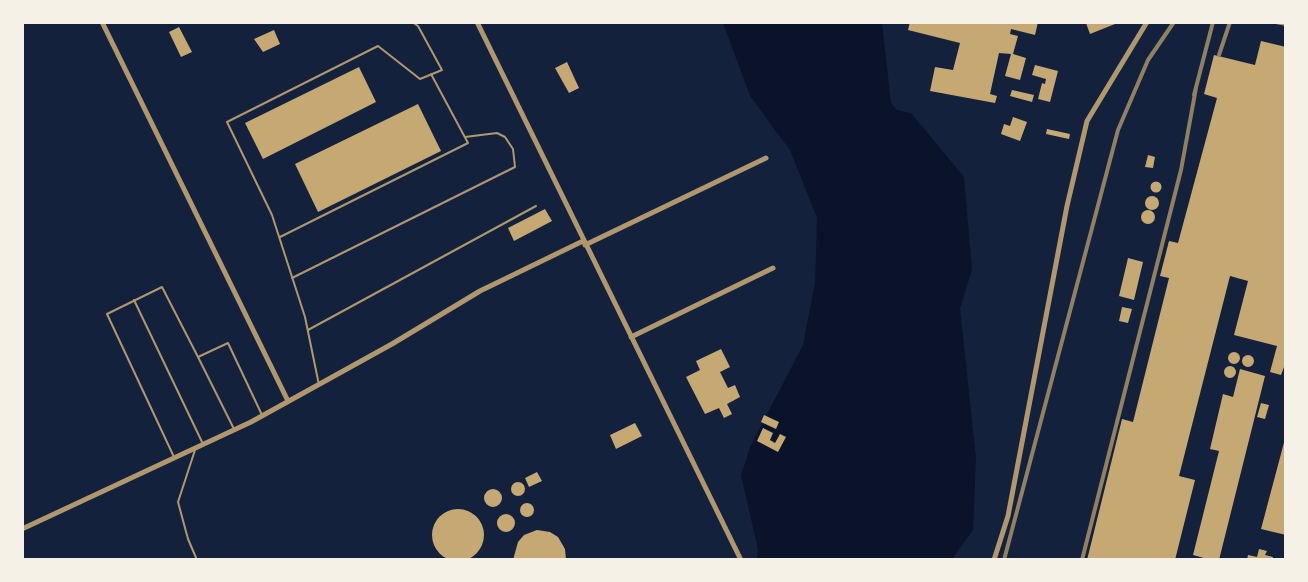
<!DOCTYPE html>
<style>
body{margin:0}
#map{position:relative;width:1308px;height:582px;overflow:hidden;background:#14213d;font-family:"Open Sans",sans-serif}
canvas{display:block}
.frame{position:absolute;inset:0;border:24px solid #f6f1e7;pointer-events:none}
</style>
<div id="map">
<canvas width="1308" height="582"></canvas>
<div class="frame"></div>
</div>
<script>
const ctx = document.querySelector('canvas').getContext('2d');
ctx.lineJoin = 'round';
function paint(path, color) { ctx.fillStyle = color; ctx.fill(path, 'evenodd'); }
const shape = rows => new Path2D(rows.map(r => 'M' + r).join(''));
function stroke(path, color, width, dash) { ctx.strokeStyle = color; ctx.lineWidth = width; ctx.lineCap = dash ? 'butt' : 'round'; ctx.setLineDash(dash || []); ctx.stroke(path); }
paint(shape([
 [723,23,882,23,891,103,897,110,911,113,964,177,972,270,960,308,976,458,973,530,952,559,757,559,758,549,741,476,750,447,803,345,815,283,817,218,790,150,750,96]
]), '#0b132b');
paint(shape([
 [910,22,1038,22,1035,35,1011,29,1010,34,1018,36,1013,54,1026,58,1020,80,1005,76,1011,54,999,53,990,94,997,96,995,103,930,91,935,67,953,70,960,43,908,30],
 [1120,22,1090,34,1086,23,1088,22],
 [179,27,192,52,181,57,169,32],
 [274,30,280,44,263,52,254,39],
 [1261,41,1286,47,1286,362,1281,375,1270,372,1277,346,1234,335,1248,281,1230,276,1179,476,1195,480,1175,560,1087,560,1122,419,1133,422,1169,278,1160,276,1169,241,1178,243,1217,98,1204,94,1214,55,1255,65],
 [567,62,579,88,569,93,555,68],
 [1035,65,1058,71,1050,102,1038,99,1042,83,1045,84,1046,79,1032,75],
 [359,67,376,102,263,159,245,123],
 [1012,90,1034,95,1032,102,1010,96],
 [418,104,441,151,318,212,295,164],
 [1013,117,1027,122,1020,141,1001,134,1004,124,1010,126],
 [1047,129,1070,134,1069,139,1046,134],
 [1148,155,1155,157,1153,168,1145,167],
 '1150.5 187a5.5 5.5 0 1 1 11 0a5.5 5.5 0 1 1-11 0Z',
 '1145 203a7 7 0 1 1 14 0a7 7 0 1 1-14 0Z',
 [545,209,552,221,514,241,508,228],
 '1141 217a7 7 0 1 1 14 0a7 7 0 1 1-14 0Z',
 [1128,258,1143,262,1134,300,1119,296],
 [1122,307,1132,309,1128,323,1119,321],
 [721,349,730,367,720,372,728,388,735,385,740,397,727,404,732,414,724,418,719,408,705,414,686,377,700,370,696,361],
 '1228 358a6 6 0 1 1 12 0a6 6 0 1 1-12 0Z',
 '1242 361a6 6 0 1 1 12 0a6 6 0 1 1-12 0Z',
 '1224 372a6 6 0 1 1 12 0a6 6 0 1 1-12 0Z',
 [1240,369,1265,376,1219,560,1211,560,1193,555,1219,451,1210,449,1223,394,1233,397],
 [1261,403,1269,405,1265,419,1257,417],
 [764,415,779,422,776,429,761,422],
 [635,423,642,436,616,449,610,435],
 [763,428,773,433,770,440,775,443,780,434,786,437,778,452,757,441],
 [1286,435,1286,535,1261,529],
 [537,472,542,481,529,487,525,478],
 '511 489a7 7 0 1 1 14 0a7 7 0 1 1-14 0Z',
 '484 498a9 9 0 1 1 18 0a9 9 0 1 1-18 0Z',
 '520 510a7 7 0 1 1 14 0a7 7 0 1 1-14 0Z',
 '432 535a26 26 0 1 1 52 0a26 26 0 1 1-52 0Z',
 '497 523a9 9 0 1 1 18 0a9 9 0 1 1-18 0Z',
 [537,530,550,532,558,537,565,549,566,560,513,560,518,542,524,535],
 [1259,549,1267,551,1265,555,1273,557,1272,560,1247,560,1248,555,1257,557]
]), '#c6a872');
stroke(shape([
 [1271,22,1286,25],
 [280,237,468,143,431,74],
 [292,278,515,167,513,149,505,137,497,133,465,137],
 [134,300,203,444],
 [308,330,536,206],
 [198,357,234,429],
 [319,385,305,317,272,215,227,122,378,46,420,79,442,70,418,26,412,22],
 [195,450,178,502,188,539,197,560],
 [174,457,107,314,162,287,198,357,228,343,262,415]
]), '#b1986c', 2);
stroke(shape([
 [102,22,288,401],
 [477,22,741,560],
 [585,245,766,158],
 [631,337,773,268],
 [22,529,251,422,392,344,480,291,583,241],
 [994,560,1008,516,1067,206,1087,121,1147,22]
]), '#b1986c', 5);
stroke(shape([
 [1219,55,1230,22],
 [1194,95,1213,22],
 [1004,560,1118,130,1148,60,1174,22],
 [1082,560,1181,170,1196,88]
]), '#918062', 4);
</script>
